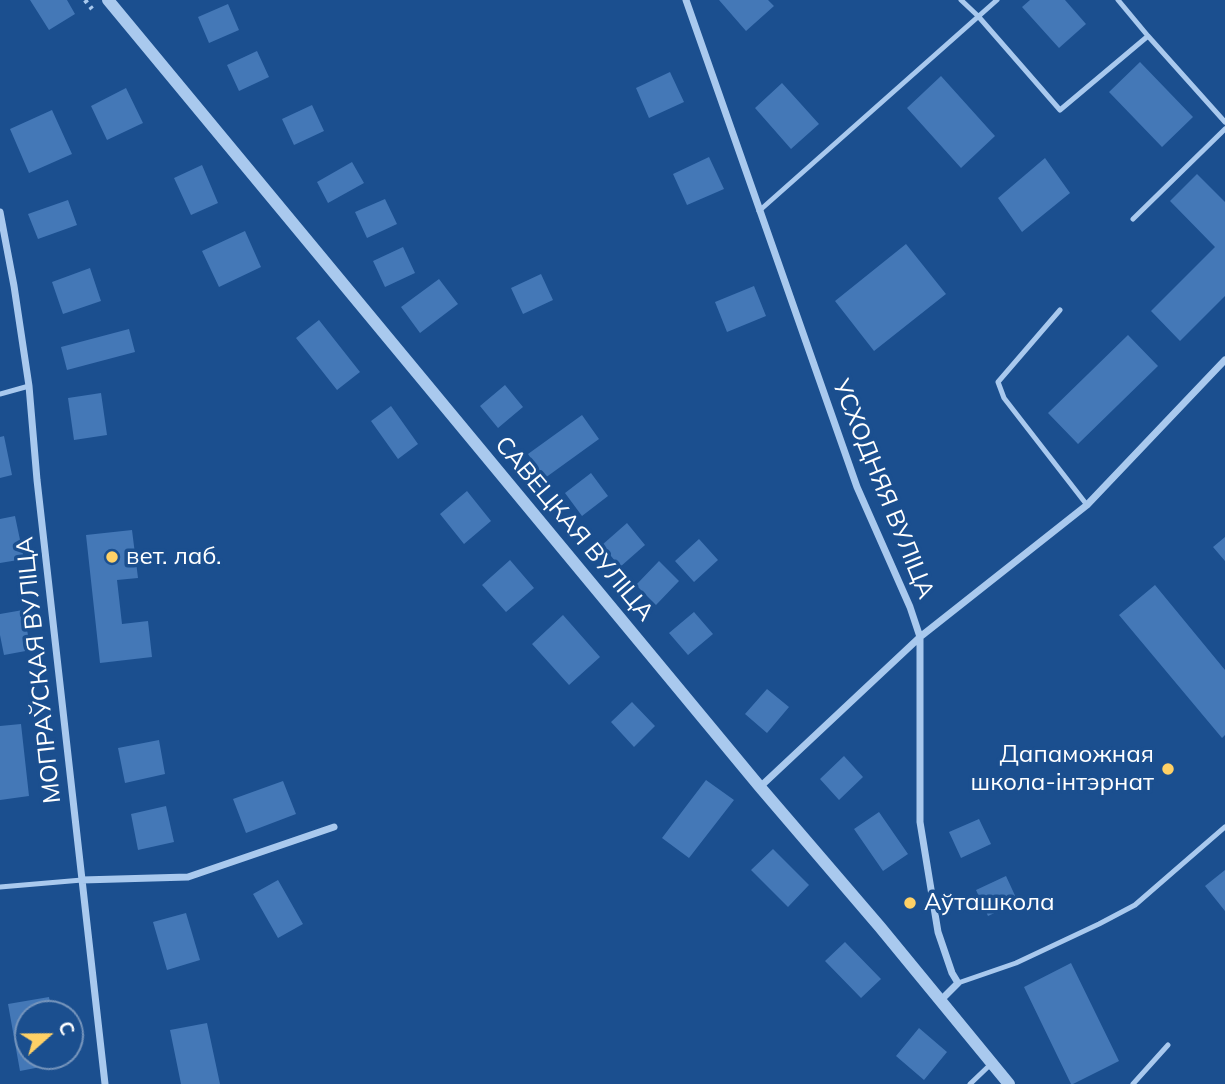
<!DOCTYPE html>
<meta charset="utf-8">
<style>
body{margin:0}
#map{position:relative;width:1225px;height:1084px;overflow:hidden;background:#1b4f8f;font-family:Mulish,sans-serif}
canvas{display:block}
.north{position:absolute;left:14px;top:1000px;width:70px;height:70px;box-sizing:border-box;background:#1b4f8f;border:2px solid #7695bc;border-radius:50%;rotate:69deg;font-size:19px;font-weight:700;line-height:28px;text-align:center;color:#fff}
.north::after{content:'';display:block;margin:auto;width:24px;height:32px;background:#ffd166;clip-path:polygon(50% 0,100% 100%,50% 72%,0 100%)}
</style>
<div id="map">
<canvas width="1225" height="1084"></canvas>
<div class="north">С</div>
</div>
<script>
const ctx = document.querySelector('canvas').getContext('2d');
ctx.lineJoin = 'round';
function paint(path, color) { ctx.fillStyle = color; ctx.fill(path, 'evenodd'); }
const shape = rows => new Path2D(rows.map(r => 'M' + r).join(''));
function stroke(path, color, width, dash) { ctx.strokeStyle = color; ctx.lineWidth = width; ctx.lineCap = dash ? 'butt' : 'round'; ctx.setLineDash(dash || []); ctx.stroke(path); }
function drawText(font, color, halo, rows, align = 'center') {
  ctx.font = font + ' Mulish,sans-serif'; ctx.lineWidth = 7; ctx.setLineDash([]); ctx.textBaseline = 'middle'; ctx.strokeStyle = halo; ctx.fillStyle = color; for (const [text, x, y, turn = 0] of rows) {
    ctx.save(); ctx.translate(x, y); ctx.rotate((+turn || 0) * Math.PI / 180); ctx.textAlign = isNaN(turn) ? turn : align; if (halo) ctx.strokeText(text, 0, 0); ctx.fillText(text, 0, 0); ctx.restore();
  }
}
paint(shape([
 [30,0,67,0,75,14,49,30],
 [719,0,768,0,774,6,746,31],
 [1030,0,1065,0,1086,24,1059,48,1022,7],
 [228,4,239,30,209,43,198,17],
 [257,51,269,77,239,91,227,65],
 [1140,62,1193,117,1162,147,1109,92],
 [670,72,684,102,649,118,636,88],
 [941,76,995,136,961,168,907,108],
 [782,83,819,124,791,149,755,108],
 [126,88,143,123,107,140,91,106],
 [312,105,324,131,294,145,282,119],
 [52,110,72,154,29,173,10,129],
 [709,157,724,189,687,205,673,174],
 [1045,158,1070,193,1022,232,998,198],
 [352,162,364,183,328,203,317,182],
 [202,165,218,203,191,215,174,178],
 [1197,174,1225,202,1225,296,1180,341,1151,311,1215,247,1170,201],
 [385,199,397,224,367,238,355,212],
 [68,200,77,225,38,239,28,214],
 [245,231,261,267,219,287,202,251],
 [906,244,946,294,874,351,835,301],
 [403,247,415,273,385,287,373,261],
 [90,268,101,301,63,314,52,282],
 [541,274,553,300,523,314,511,288],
 [439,279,458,304,420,333,401,307],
 [754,286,766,316,727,332,715,302],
 [319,320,360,372,337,390,296,338],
 [129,329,135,352,67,370,61,347],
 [1128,335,1158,366,1078,444,1048,413],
 [505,385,523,407,498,428,480,406],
 [101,393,107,435,74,440,68,398],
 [391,406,418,444,398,459,371,421],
 [582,415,599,439,545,478,528,454],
 [4,436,12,475,0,478,0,437],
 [591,473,608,496,582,516,565,493],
 [467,491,491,521,464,544,440,514],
 [15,516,24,559,0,563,0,519],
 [627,523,645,545,620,567,602,545],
 [132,530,138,578,117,580,122,624,148,621,152,657,100,663,86,535],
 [1225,537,1225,561,1213,547],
 [699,539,718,560,694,582,675,561],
 [510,560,534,588,506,612,482,585],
 [659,561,679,581,656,605,636,585],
 [1155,585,1225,670,1225,735,1222,738,1119,615],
 [23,610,31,650,4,655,0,635,0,614],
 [694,612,713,634,688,655,669,633],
 [563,615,600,657,569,685,532,644],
 [767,689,789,707,767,733,745,714],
 [632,702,655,726,634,747,611,722],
 [21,724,29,796,0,800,0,726],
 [159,740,165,774,125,783,118,748],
 [844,756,863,777,839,800,820,779],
 [706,780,734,800,689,858,662,838],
 [283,781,296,814,246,833,233,799],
 [166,806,174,842,138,850,131,814],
 [879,812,908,854,883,871,854,829],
 [979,819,991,844,961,858,949,832],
 [773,849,809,885,788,907,751,870],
 [1225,870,1225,911,1205,886],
 [1006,876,1018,902,988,916,976,890],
 [278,880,303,924,278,938,253,894],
 [186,913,200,960,167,970,153,922],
 [845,942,881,979,861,998,825,961],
 [1071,963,1119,1061,1073,1084,1071,1084,1024,987],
 [49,997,52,1014,28,1014,28,1056,60,1056,61,1063,20,1071,8,1004],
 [207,1023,220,1084,181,1084,170,1030],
 [919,1028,947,1052,924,1080,896,1056]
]), '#4478b7');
stroke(shape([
 [85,0,92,9]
]), '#a9c9ee', 4.5, [3.5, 5]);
stroke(shape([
 [961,0,978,16,1060,110,1148,36,1225,122],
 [1118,0,1148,36],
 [759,211,997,0],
 [1133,219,1225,129],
 [1060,310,998,382,1004,398,1087,505],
 [0,394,29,386],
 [0,887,82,880],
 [958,983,1016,963,1099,924,1135,905,1225,827],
 [970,1084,992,1063],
 [1133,1084,1168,1045]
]), '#a9c9ee', 5);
stroke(shape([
 [686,0,857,487,910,607,920,637,920,822,938,932,952,973,958,983,941,1000],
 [0,212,14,286,29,386,37,480,105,1084],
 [760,787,920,637,1087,505,1225,360],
 [82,880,188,877,334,827]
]), '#a9c9ee', 7);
stroke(shape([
 [108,0,760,787,880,927,1009,1084]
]), '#a9c9ee', 12);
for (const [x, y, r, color] of [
 [112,557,7,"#ffd166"],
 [1168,769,7,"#ffd166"],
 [910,903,7,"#ffd166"]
]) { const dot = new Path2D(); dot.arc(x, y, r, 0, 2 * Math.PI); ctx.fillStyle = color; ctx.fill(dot); stroke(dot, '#1b4f8f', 2.5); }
drawText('24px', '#fff', '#1b4f8f', [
 ["УСХОДНЯЯ ВУЛІЦА",883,489,68],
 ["САВЕЦКАЯ ВУЛІЦА",574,529,50],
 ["МОПРАЎСКАЯ ВУЛІЦА",39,670,-96]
]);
drawText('24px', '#fff', '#1b4f8f', [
 ["вет. лаб.",126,557],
 ["Дапаможная",1154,755,"right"],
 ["школа-інтэрнат",1154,783,"right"],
 ["Аўташкола",924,903]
], 'left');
</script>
